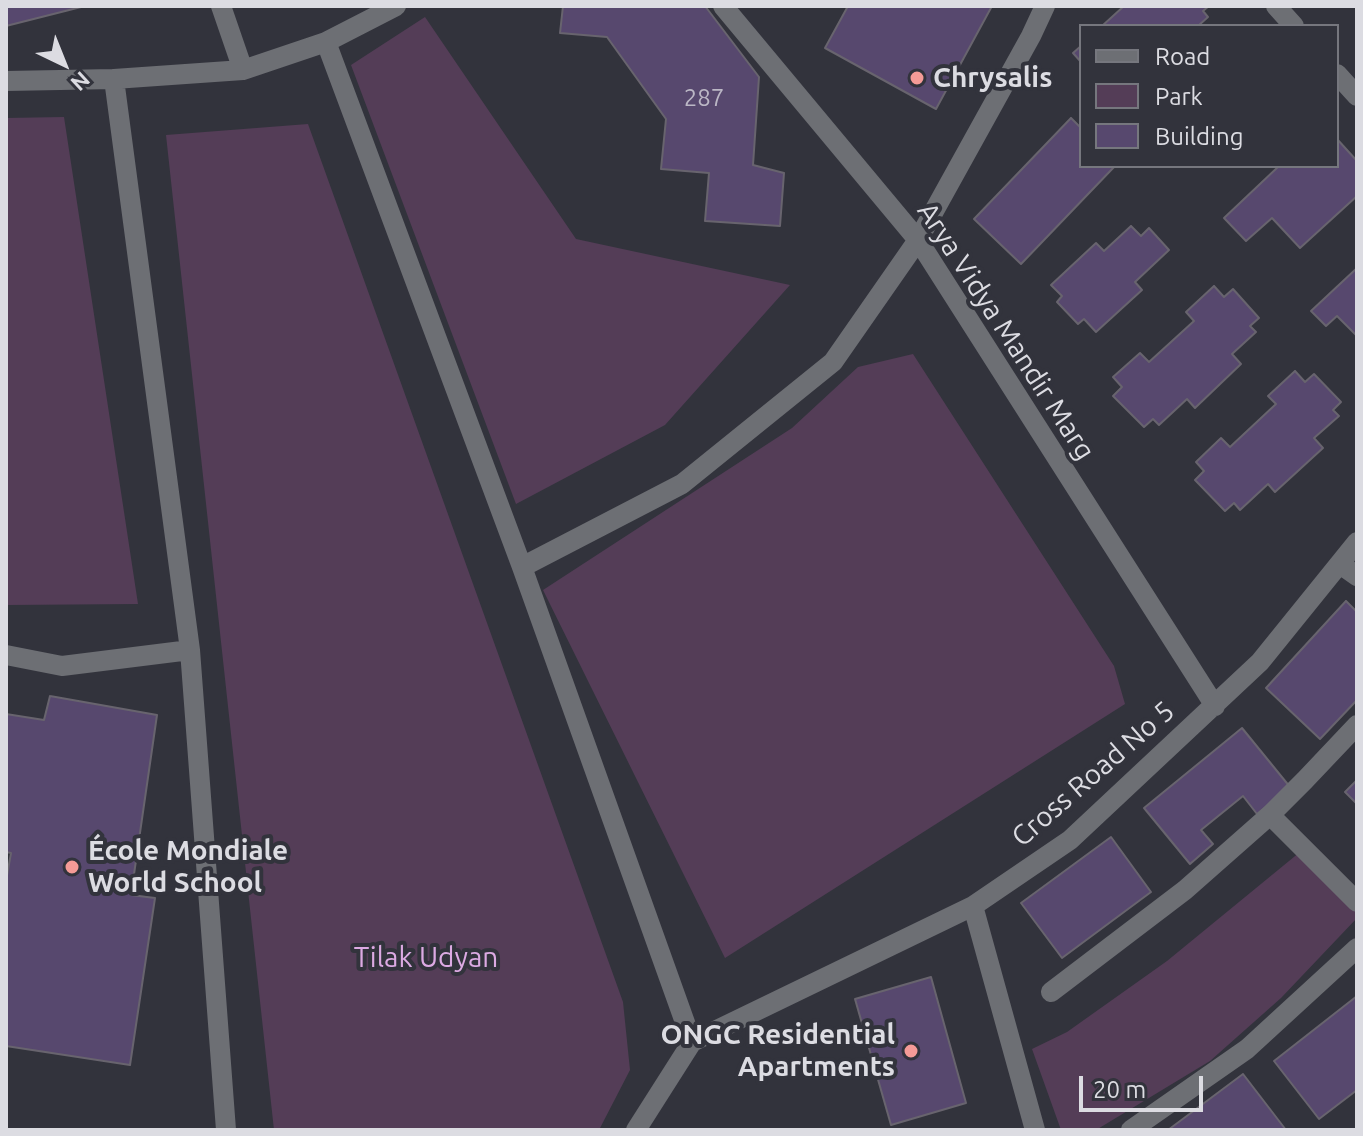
<!DOCTYPE html>
<meta charset="utf-8">
<style>
body{margin:0}
#map{position:relative;width:1363px;height:1136px;overflow:hidden;background:#32333c;font-family:Ubuntu,sans-serif}
canvas{display:block}
.frame{position:absolute;inset:0;border:8px solid #dcdce2;pointer-events:none}
.legend{position:absolute;left:1079px;top:24px;width:260px;height:144px;box-sizing:border-box;background:#32333c;border:2px solid #76777e;margin:0;padding:10px 14px;list-style:none;font-size:24px;color:#dcdce2}
.legend li{display:flex;align-items:center;gap:16px;height:40px}
.legend b{width:40px;border:2px solid #76777e}
.north{position:absolute;left:24px;top:24px;width:80px;height:80px;-webkit-text-stroke:6px #32333c;paint-order:stroke;rotate:137deg;font-size:22px;font-weight:700;line-height:32px;text-align:center;color:#dcdce2}
.north::after{content:'';display:block;margin:auto;width:28px;height:36px;background:#dcdce2;clip-path:polygon(50% 0,100% 100%,50% 72%,0 100%)}
.scale{position:absolute;left:1079px;top:1076px;width:124px;height:36px;box-sizing:border-box;border:4px solid #dcdce2;border-top:0;padding-left:10px;font-size:24px;line-height:28px;white-space:nowrap;color:#dcdce2;-webkit-text-stroke:6px #32333c;paint-order:stroke}
</style>
<div id="map">
<canvas width="1363" height="1136"></canvas>
<div class="frame"></div>
<ul class="legend">
<li><b style="height:10px;background:#6d6f74"></b>Road</li>
<li><b style="height:22px;background:#543d57"></b>Park</li>
<li><b style="height:22px;background:#57486e"></b>Building</li>
</ul>
<div class="north">N</div>
<div class="scale">20 m</div>
</div>
<script>
const ctx = document.querySelector('canvas').getContext('2d');
ctx.lineJoin = 'round';
function paint(path, color) { ctx.fillStyle = color; ctx.fill(path, 'evenodd'); }
const shape = rows => new Path2D(rows.map(r => 'M' + r).join(''));
function stroke(path, color, width, dash) { ctx.strokeStyle = color; ctx.lineWidth = width; ctx.lineCap = dash ? 'butt' : 'round'; ctx.setLineDash(dash || []); ctx.stroke(path); }
function drawText(font, color, halo, rows, align = 'center') {
  ctx.font = font + ' Ubuntu,sans-serif'; ctx.lineWidth = 8; ctx.setLineDash([]); ctx.textBaseline = 'middle'; ctx.strokeStyle = halo; ctx.fillStyle = color; for (const [text, x, y, turn = 0] of rows) {
    ctx.save(); ctx.translate(x, y); ctx.rotate((+turn || 0) * Math.PI / 180); ctx.textAlign = isNaN(turn) ? turn : align; if (halo) ctx.strokeText(text, 0, 0); ctx.fillText(text, 0, 0); ctx.restore();
  }
}
paint(shape([
 [425,17,576,239,790,285,665,425,516,504,351,65],
 [64,117,138,604,6,605,6,118],
 [308,124,623,1002,630,1070,599,1130,274,1130,166,135],
 [913,354,1114,666,1125,704,725,958,543,590,792,428,858,367],
 [1300,852,1357,912,1357,918,1281,998,1210,1061,1096,1130,1061,1130,1032,1049,1067,1032,1167,961]
]), '#543d57');
const building = shape([
 [6,6,85,6,6,26,6,6],
 [563,6,705,6,759,77,753,165,784,173,780,226,705,221,709,173,661,169,666,119,607,37,560,33,563,6],
 [848,6,992,6,936,109,825,48,848,6],
 [1124,6,1209,6,1203,11,1208,17,1198,26,1102,26,1124,6],
 [1081,46,1081,62,1073,53,1081,46],
 [1071,118,1081,128,1081,166,1115,166,1021,264,974,219,1071,118],
 [1337,139,1357,161,1357,196,1300,248,1272,218,1246,241,1224,218,1279,166,1337,166,1337,139],
 [1131,226,1141,236,1149,228,1169,250,1135,282,1142,290,1096,332,1084,319,1078,324,1057,302,1062,296,1051,285,1096,243,1104,251,1131,226],
 [1357,268,1357,336,1337,316,1326,326,1311,311,1357,268],
 [1214,286,1224,297,1233,289,1259,318,1250,326,1256,332,1232,354,1241,364,1195,408,1187,399,1159,425,1153,419,1144,427,1113,396,1122,387,1113,377,1140,353,1149,362,1194,321,1186,312,1214,286],
 [1295,371,1305,382,1314,374,1341,402,1333,410,1339,416,1314,438,1323,448,1275,492,1268,484,1240,510,1234,503,1225,511,1195,480,1204,471,1196,462,1221,438,1230,447,1276,404,1268,396,1295,371],
 [1346,601,1357,612,1357,700,1320,739,1266,688,1346,601],
 [50,696,157,715,131,895,155,898,130,1065,6,1046,6,881,11,853,6,852,6,714,44,720,50,696],
 [1242,728,1290,787,1257,814,1243,796,1201,830,1213,844,1190,864,1144,808,1242,728],
 [1357,780,1357,804,1345,792,1357,780],
 [1111,837,1151,892,1062,958,1021,903,1111,837],
 [931,977,966,1103,891,1125,855,999,931,977],
 [1357,996,1357,1090,1319,1119,1274,1061,1357,996],
 [1243,1074,1286,1130,1168,1130,1243,1074]
]);
paint(building, '#57486e');
stroke(building, '#68646e', 2);
stroke(shape([
 [221,6,243,70],
 [723,6,918,240,1215,706],
 [1276,6,1294,26],
 [326,42,522,567,692,1042],
 [1337,74,1357,96],
 [114,79,190,650,226,1130],
 [6,81,114,79,243,70,326,42,396,6],
 [1340,564,1357,576],
 [522,567,682,484,833,362,918,240,1031,36,1045,6],
 [6,655,62,666,190,650],
 [1270,815,1357,902],
 [973,906,1035,1130],
 [1051,992,1185,890,1270,815,1305,780,1357,725],
 [636,1130,692,1042,973,906,1070,840,1260,662,1357,542],
 [1131,1130,1247,1049,1357,948]
]), '#6d6f74', 20);
for (const [x, y, r, color] of [
 [917,78,8,"#f59b97"],
 [72,867,8,"#f59b97"],
 [911,1051,8,"#f59b97"]
]) { const dot = new Path2D(); dot.arc(x, y, r, 0, 2 * Math.PI); ctx.fillStyle = color; ctx.fill(dot); stroke(dot, '#32333c', 3); }
drawText('24px', '#bbb7c5', null, [
 ["287",704,98]
]);
drawText('bold 28px', '#dcdce2', '#32333c', [
 ["Chrysalis",933,78],
 ["École Mondiale",88,851],
 ["World School",88,883],
 ["ONGC Residential",895,1035,"right"],
 ["Apartments",895,1067,"right"]
], 'left');
drawText('28px', '#dcdce2', '#32333c', [
 ["Arya Vidya Mandir Marg",1006,331,57],
 ["Cross Road No 5",1093,774,-41]
]);
drawText('28px', '#dcaae3', '#32333c', [
 ["Tilak Udyan",426,958]
]);
</script>
